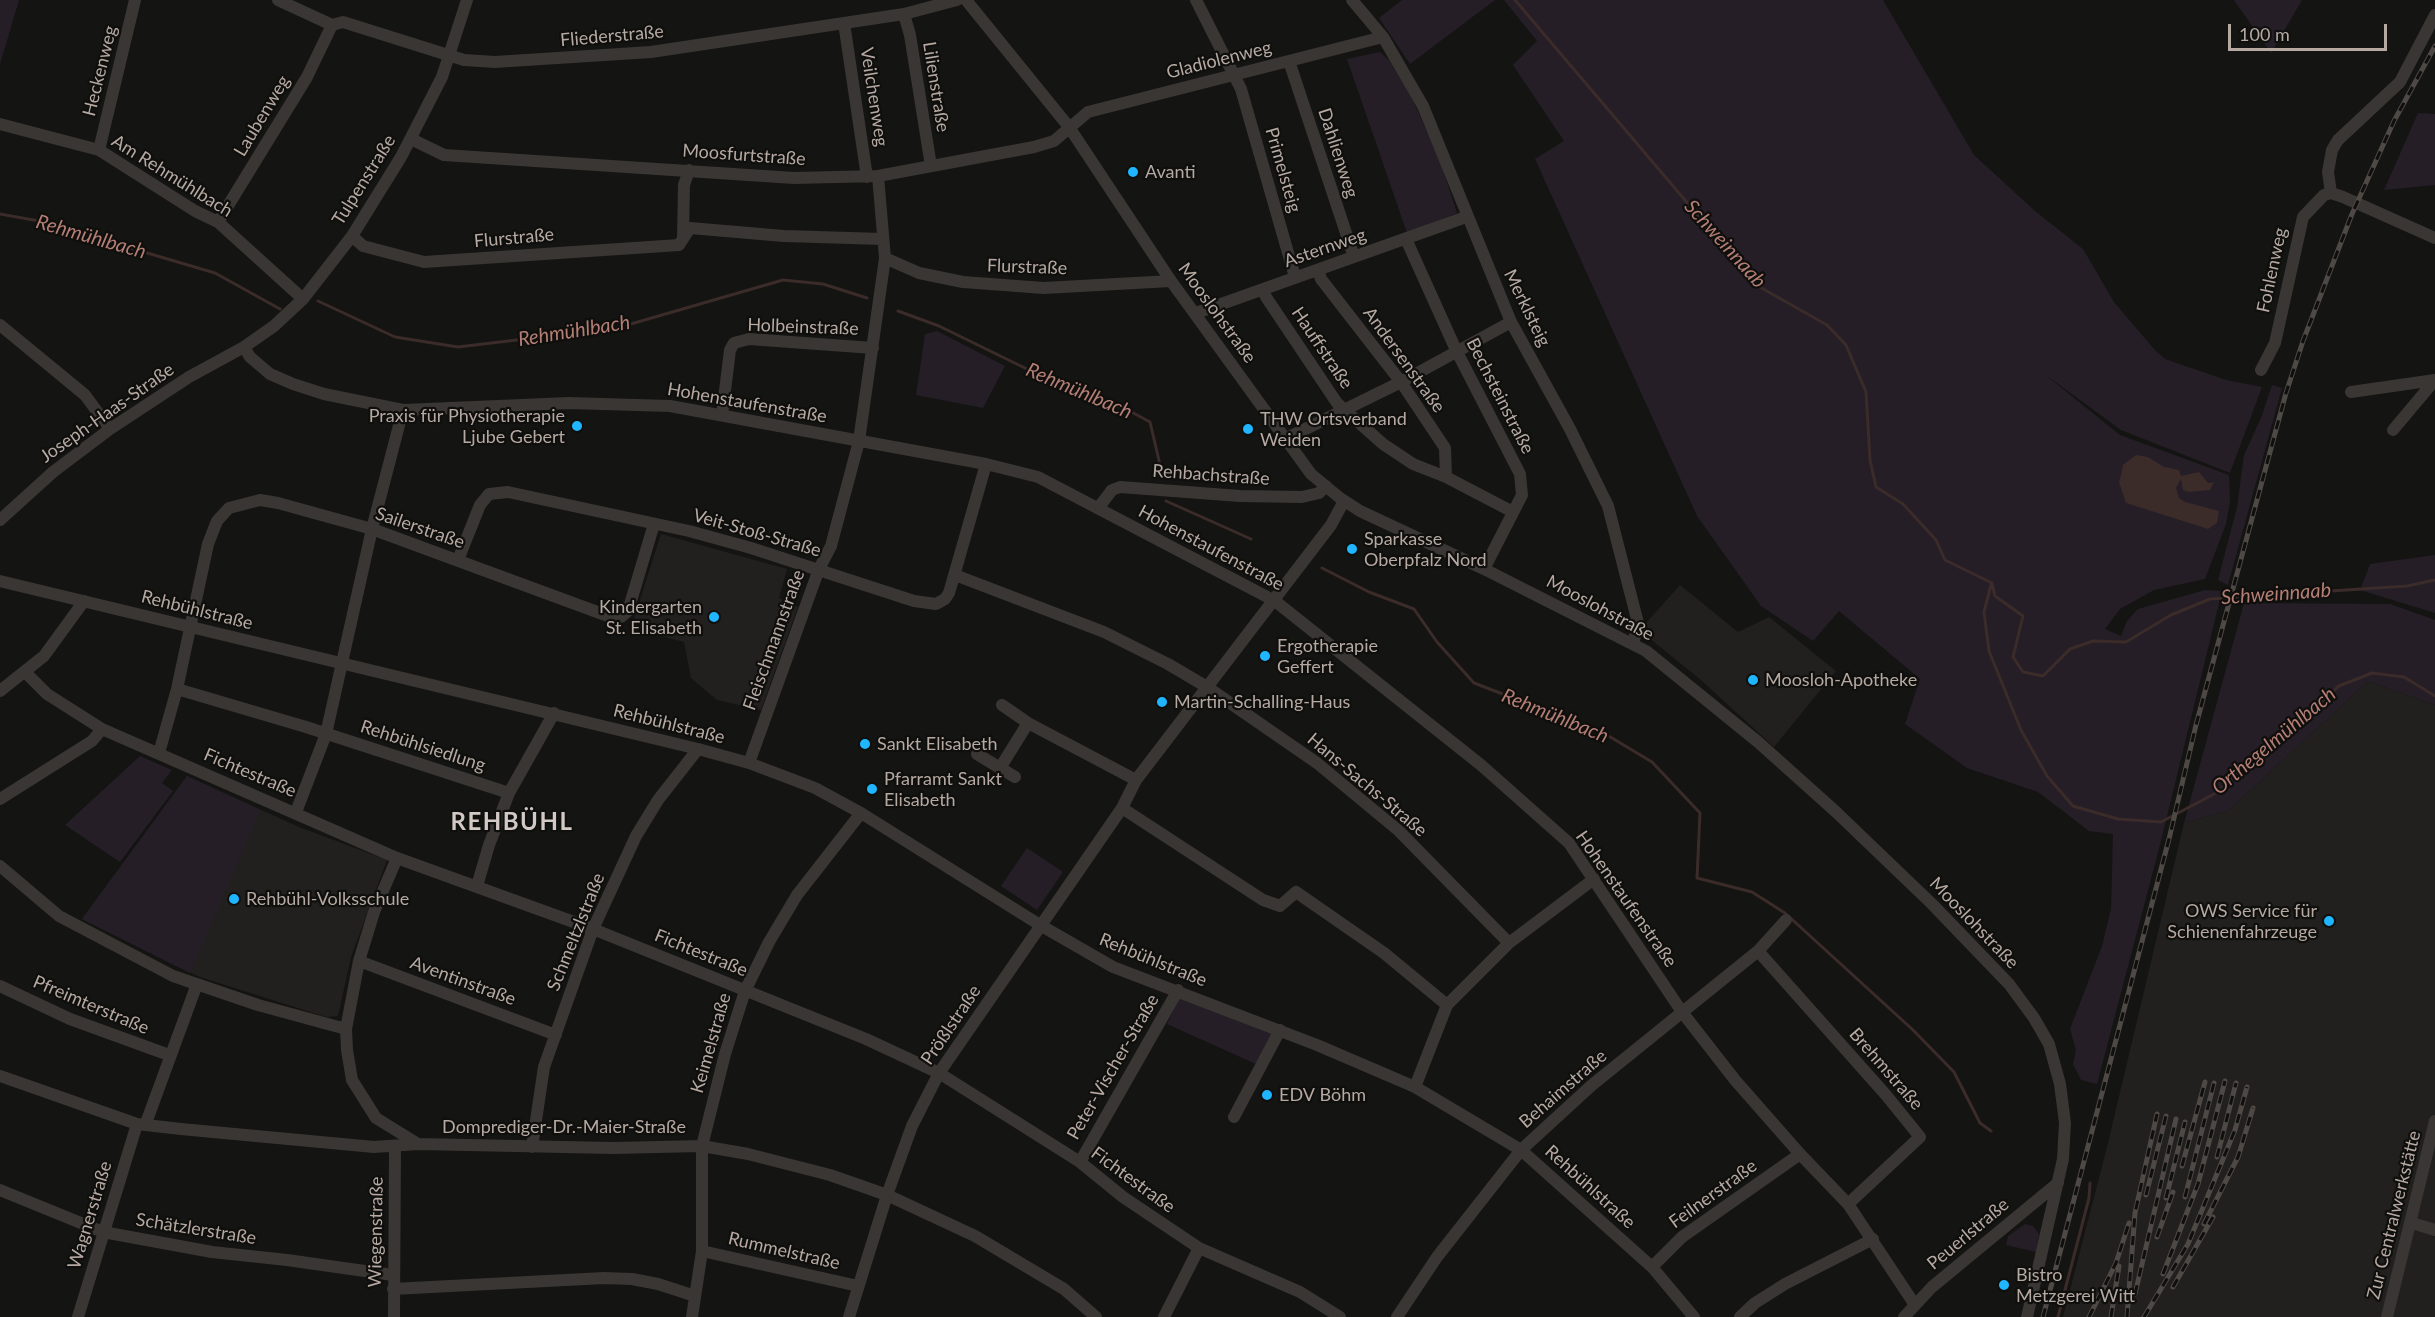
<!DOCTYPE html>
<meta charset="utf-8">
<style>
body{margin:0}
#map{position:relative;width:2435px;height:1317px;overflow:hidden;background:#141412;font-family:Lato,sans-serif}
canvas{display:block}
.scale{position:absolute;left:2228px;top:24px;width:159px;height:27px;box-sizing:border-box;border:3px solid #b6a9a2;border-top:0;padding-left:8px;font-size:18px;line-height:21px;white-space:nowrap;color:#b6a9a2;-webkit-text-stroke:4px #0f0f0d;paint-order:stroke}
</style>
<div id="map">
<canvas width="2435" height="1317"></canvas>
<div class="scale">100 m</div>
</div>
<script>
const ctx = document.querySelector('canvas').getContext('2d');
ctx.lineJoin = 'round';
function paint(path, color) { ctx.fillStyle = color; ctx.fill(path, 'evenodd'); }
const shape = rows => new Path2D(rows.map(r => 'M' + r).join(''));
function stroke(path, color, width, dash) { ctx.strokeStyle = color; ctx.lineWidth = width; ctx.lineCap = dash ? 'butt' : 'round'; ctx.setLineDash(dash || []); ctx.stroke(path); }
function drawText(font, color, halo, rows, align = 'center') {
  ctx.font = font + ' Lato,sans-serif'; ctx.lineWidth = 4.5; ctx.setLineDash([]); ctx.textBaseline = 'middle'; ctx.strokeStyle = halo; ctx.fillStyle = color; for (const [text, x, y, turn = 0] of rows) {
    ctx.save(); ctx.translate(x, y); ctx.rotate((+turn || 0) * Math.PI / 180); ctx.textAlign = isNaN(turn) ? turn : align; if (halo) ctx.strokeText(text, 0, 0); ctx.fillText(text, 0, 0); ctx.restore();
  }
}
paint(shape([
 [661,534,787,569,779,598,798,607,761,710,717,700,691,678,684,642,631,628],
 [1680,585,1738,632,1769,617,1836,671,1774,747,1701,680,1649,638,1646,623],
 [2368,681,2435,705,2435,1317,2063,1317,2107,1147,2184,823,2229,810],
 [187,776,299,827,387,860,351,957,338,1016,326,1017,200,977,82,919]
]), '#21201e');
paint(shape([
 [0,0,19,0,0,64],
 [1402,0,1495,0,1410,64,1379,18],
 [1504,0,1883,0,1974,155,2035,211,2083,249,2114,302,2154,349,2165,359,2226,380,2262,387,2230,473,2121,430,2043,373,2120,435,2229,475,2230,502,2226,524,2205,579,2154,590,2120,609,2105,629,2121,636,2127,621,2138,609,2205,590,2222,591,2161,841,2097,1084,2081,1080,2073,1064,2076,1050,2070,1029,2102,946,2111,909,2113,834,2089,831,2038,792,1967,768,1905,724,1920,679,1839,611,1813,641,1761,606,1697,516,1535,159,1564,141,1513,65,1537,41],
 [2234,0,2302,0,2271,53],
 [1380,52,1389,60,1413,100,1441,164,1457,213,1407,233,1347,59],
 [2418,113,2435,114,2435,185,2384,190],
 [937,331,1005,366,983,408,916,395,925,334],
 [2272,385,2282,388,2228,585,2218,580,2237,507,2244,455,2261,418],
 [2435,555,2435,613,2360,590,2370,564],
 [2244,603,2390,604,2435,620,2435,705,2368,681,2229,810,2184,823],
 [140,756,172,770,162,783,173,791,120,862,65,825],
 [187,776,260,810,190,973,82,919],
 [1027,848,1063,872,1037,910,1001,886],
 [1180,996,1274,1034,1258,1065,1167,1024],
 [2025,1224,2033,1226,2039,1234,2036,1252,2006,1245,2008,1236]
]), '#251e27');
paint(shape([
 [2136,455,2148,457,2164,467,2179,470,2181,476,2199,472,2208,483,2214,482,2210,490,2189,492,2183,490,2181,479,2176,488,2179,498,2185,502,2219,511,2217,523,2208,529,2126,503,2119,482,2121,475,2123,465]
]), '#3b2b29');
stroke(shape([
 [1515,0,1758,286,1827,325,1846,345,1866,392,1870,460,1876,487,1903,504,1936,540,1945,560,1992,583,1995,596,2023,616,2013,657,2023,672,2043,676,2070,649,2093,641,2126,642,2171,615,2210,599,2407,586,2435,580],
 [0,214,39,221,215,273,280,309],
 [318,301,395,337,458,347,617,328,783,280,823,284,867,298],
 [898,311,939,326,1074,392,1126,409,1150,422,1161,469],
 [1166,501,1251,539],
 [1322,568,1369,592,1414,609,1437,642,1474,683,1602,732,1652,762,1700,813,1697,878,1752,892,1785,913,1913,1030,1954,1072,1980,1123,1991,1131],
 [1991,585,1984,612,1989,651,2021,730,2047,776,2073,806,2118,819,2161,822,2216,793,2339,686,2372,673,2404,677,2435,696],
 [2058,1317,2089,1198,2090,1183]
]), '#3b2b29', 3);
stroke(shape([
 [278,0,332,25,343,22,464,60,495,62,651,52,904,14,957,0],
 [966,0,1069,127,1171,281,1311,474,1340,498,1360,511,1484,569,1646,651,1758,742,1835,811,1932,904,2009,984,2034,1018,2049,1044,2060,1084,2065,1123,2063,1159,2027,1317],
 [1196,0,1241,89,1295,277],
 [1352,0,1383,37,1423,106,1511,322,1570,429,1608,506,1638,623,1633,644],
 [904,14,910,35,931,166],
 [844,23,867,177],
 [1289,61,1354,257],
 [0,124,99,150,195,211,218,222,303,299],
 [411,139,444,155,794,178,878,176,1034,147,1054,141,1088,112,1383,37],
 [99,150,135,0],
 [2331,193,2328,172,2332,150,2338,140,2400,82,2435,15],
 [218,222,307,77,332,25],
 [352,236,363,246,424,262,679,245,690,228,784,236,883,239],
 [683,239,684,185,689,170],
 [1406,239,1456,350,1520,474,1522,495,1484,569],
 [885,258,919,273,963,282,1044,288,1171,281],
 [1318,270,1321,279,1401,382,1445,448,1446,477],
 [1263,289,1266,297,1337,403,1383,444,1413,464,1446,477,1513,512],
 [1196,313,1466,217],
 [0,325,85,395,110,429],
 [244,347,250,357,270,374,293,384,324,394,403,410,569,403,670,406,986,464,1038,477,1275,601,1481,765,1569,843,1682,1012,1735,1080,1800,1154,1848,1204,1915,1305],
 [2261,370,2275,343,2303,217,2324,195,2331,193,2343,197,2435,238],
 [2351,392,2435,380],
 [722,415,730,350,734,343,749,339,873,348],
 [2393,430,2435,380],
 [1285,439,1401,382,1511,322],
 [1099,507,1112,490,1120,487,1240,496,1302,497,1319,493,1326,486],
 [0,520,53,472,110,429,189,377,244,347,274,326,303,299,352,236,401,157,442,77,467,0],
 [458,560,480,505,489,494,508,492,689,531,751,548,914,601,936,604,945,599,949,593,986,464],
 [955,575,1104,632,1168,664,1207,687,1317,763,1399,831,1509,943],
 [0,581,698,749,749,763,815,788,861,813,1040,925,1113,967,1317,1045,1415,1087,1521,1150,1652,1267,1694,1317],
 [25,672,47,694,102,729,397,858,593,929,866,1039,939,1073,1080,1162,1123,1197,1199,1248,1300,1292,1340,1317],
 [177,689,306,727,509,793],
 [0,691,44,656,84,601],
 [1002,705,1028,723],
 [159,753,177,689,208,544,217,521,229,508,260,500,278,503,372,529,608,616,621,617,628,611,654,524],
 [977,754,1000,768,1028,723,1136,780],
 [749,763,819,569,831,546,859,441,885,258,878,176],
 [1000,768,1015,777],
 [0,799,92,741,102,729],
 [1122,808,1263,900,1280,906,1296,892,1384,953,1447,1005],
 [296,812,326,734,372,529,403,410],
 [397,858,374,912,359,961,346,1029,347,1050,352,1080,376,1118,418,1144],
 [0,866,59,916,173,976,258,1005,346,1029],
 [477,886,489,845,509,793,554,713],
 [1758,951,1886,1095,1920,1137,1848,1204],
 [359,961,556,1035],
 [0,986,70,1019,169,1055],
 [0,1076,137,1124,181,1129,374,1147,418,1144,613,1148,702,1146,748,1154,830,1175,887,1195,975,1236,1064,1289,1096,1317],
 [1415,1087,1447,1005,1509,943,1594,879],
 [1234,1117,1280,1030],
 [146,1123,197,984],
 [532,1147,544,1067,593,929,636,836,658,800,698,749],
 [1080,1162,1178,990],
 [0,1190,103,1232,212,1252,287,1260,393,1275],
 [2412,1223,2435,1230],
 [702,1251,858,1286],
 [1652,1267,1682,1237,1800,1154],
 [393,1289,604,1278,632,1279,658,1284,695,1296],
 [78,1317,137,1124],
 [394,1317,395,1147],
 [692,1317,702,1251,702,1146,725,1054,745,991,769,942,797,895,861,813],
 [849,1317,887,1195,912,1126,939,1073,1122,808,1136,780,1331,525,1344,501],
 [1164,1317,1199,1248],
 [1397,1317,1437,1257,1521,1150,1592,1085,1758,951,1786,920],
 [1740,1317,1755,1303,1785,1284,1873,1239],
 [1904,1317,1932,1287,2058,1183],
 [2387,1317,2435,1121]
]), '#3a3633', 12);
const rail = shape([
 [2217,1157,2236,1083],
 [2182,1166,2205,1082],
 [2146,1195,2166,1116],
 [2185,1197,2214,1083],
 [2166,1198,2185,1122],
 [2204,1224,2238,1157,2253,1108],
 [2157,1237,2173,1192],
 [2163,1274,2198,1184,2225,1081],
 [2173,1287,2213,1217],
 [2135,1294,2176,1119],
 [2043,1317,2169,839,2196,725,2286,393,2303,341,2352,214,2394,121,2435,46],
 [2089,1317,2116,1263,2129,1223],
 [2111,1317,2119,1266],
 [2127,1317,2135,1213,2157,1114],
 [2144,1317,2188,1244,2235,1130,2247,1087]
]);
stroke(rail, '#4f4946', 5);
stroke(rail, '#0f0f0d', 3, [9]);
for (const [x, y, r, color] of [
 [1133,172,6,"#1fb6ff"],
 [577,426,6,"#1fb6ff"],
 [1248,429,6,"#1fb6ff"],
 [1352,549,6,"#1fb6ff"],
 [714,617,6,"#1fb6ff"],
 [1265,656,6,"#1fb6ff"],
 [1753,680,6,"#1fb6ff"],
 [1162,702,6,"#1fb6ff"],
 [865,744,6,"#1fb6ff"],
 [872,789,6,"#1fb6ff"],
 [234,899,6,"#1fb6ff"],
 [2329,921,6,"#1fb6ff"],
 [1267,1095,6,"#1fb6ff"],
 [2004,1285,6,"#1fb6ff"]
]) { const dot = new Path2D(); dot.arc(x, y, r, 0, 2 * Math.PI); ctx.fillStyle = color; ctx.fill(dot); stroke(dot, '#0f0f0d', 2); }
drawText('18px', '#b6a9a2', '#0f0f0d', [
 ["Fliederstraße",612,36,-5],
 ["Gladiolenweg",1219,60,-14],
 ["Heckenweg",100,71,-76],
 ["Lilienstraße",936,87,81],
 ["Veilchenweg",874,97,81],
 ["Laubenweg",262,116,-59],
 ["Dahlienweg",1338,153,72],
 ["Moosfurtstraße",744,155,4],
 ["Primelsteig",1283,170,74],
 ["Am Rehmühlbach",172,176,32],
 ["Tulpenstraße",364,180,-58],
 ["Flurstraße",514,238,-5],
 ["Asternweg",1325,248,-19],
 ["Flurstraße",1027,267,2],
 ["Fohlenweg",2272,270,-78],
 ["Merklsteig",1527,308,64],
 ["Mooslohstraße",1217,313,54],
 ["Holbeinstraße",803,327,2],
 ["Hauffstraße",1322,348,56],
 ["Andersenstraße",1404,360,54],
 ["Bechsteinstraße",1500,396,63],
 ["Hohenstaufenstraße",747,403,10],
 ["Joseph-Haas-Straße",107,413,-35],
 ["Rehbachstraße",1211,475,4],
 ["Sailerstraße",420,528,19],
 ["Veit-Stoß-Straße",757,533,16],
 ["Hohenstaufenstraße",1211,548,28],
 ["Mooslohstraße",1600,608,28],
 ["Rehbühlstraße",197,610,14],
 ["Fleischmannstraße",774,640,-70],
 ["Rehbühlstraße",669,724,14],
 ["Rehbühlsiedlung",423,746,18],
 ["Fichtestraße",250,773,23],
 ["Hans-Sachs-Straße",1367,785,40],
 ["Hohenstaufenstraße",1626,899,55],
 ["Mooslohstraße",1974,923,46],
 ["Schmeltzlstraße",576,932,-68],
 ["Fichtestraße",701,953,22],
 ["Rehbühlstraße",1153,960,22],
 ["Aventinstraße",463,981,20],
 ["Pfreimterstraße",91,1005,23],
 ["Prößlstraße",951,1025,-56],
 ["Keimelstraße",711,1043,-74],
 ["Peter-Vischer-Straße",1113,1067,-60],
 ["Brehmstraße",1886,1069,49],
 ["Behaimstraße",1563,1089,-41],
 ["Domprediger-Dr.-Maier-Straße",564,1127],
 ["Fichtestraße",1133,1180,36],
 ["Rehbühlstraße",1590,1187,42],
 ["Feilnerstraße",1713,1194,-36],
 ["Wagnerstraße",90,1215,-73],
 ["Zur Centralwerkstätte",2394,1215,-76],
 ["Schätzlerstraße",196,1229,9],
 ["Wiegenstraße",376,1232,-89],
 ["Peuerlstraße",1968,1234,-40],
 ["Rummelstraße",784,1251,13]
]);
drawText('18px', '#b6a9a2', '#0f0f0d', [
 ["Avanti",1145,172],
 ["Praxis für Physiotherapie",565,416,"right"],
 ["Ljube Gebert",565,437,"right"],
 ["THW Ortsverband",1260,419],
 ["Weiden",1260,440],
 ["Sparkasse",1364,539],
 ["Oberpfalz Nord",1364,560],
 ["Kindergarten",702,607,"right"],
 ["St. Elisabeth",702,628,"right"],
 ["Ergotherapie",1277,646],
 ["Geffert",1277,667],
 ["Moosloh-Apotheke",1765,680],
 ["Martin-Schalling-Haus",1174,702],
 ["Sankt Elisabeth",877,744],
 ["Pfarramt Sankt",884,779],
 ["Elisabeth",884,800],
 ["Rehbühl-Volksschule",246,899],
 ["OWS Service für",2317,911,"right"],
 ["Schienenfahrzeuge",2317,932,"right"],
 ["EDV Böhm",1279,1095],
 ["Bistro",2016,1275],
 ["Metzgerei Witt",2016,1296]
], 'left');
drawText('italic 20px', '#b57e75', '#0f0f0d', [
 ["Rehmühlbach",91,237,16],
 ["Schweinnaab",1725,244,48],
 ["Rehmühlbach",574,331,-9],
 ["Rehmühlbach",1079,391,23],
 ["Schweinnaab",2276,594,-4],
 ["Rehmühlbach",1555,716,22],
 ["Orthegelmühlbach",2274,741,-40]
]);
ctx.letterSpacing = '1.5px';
drawText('bold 24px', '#d2c9c4', '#0f0f0d', [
 ["REHBÜHL",512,822]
]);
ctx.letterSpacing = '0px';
</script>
